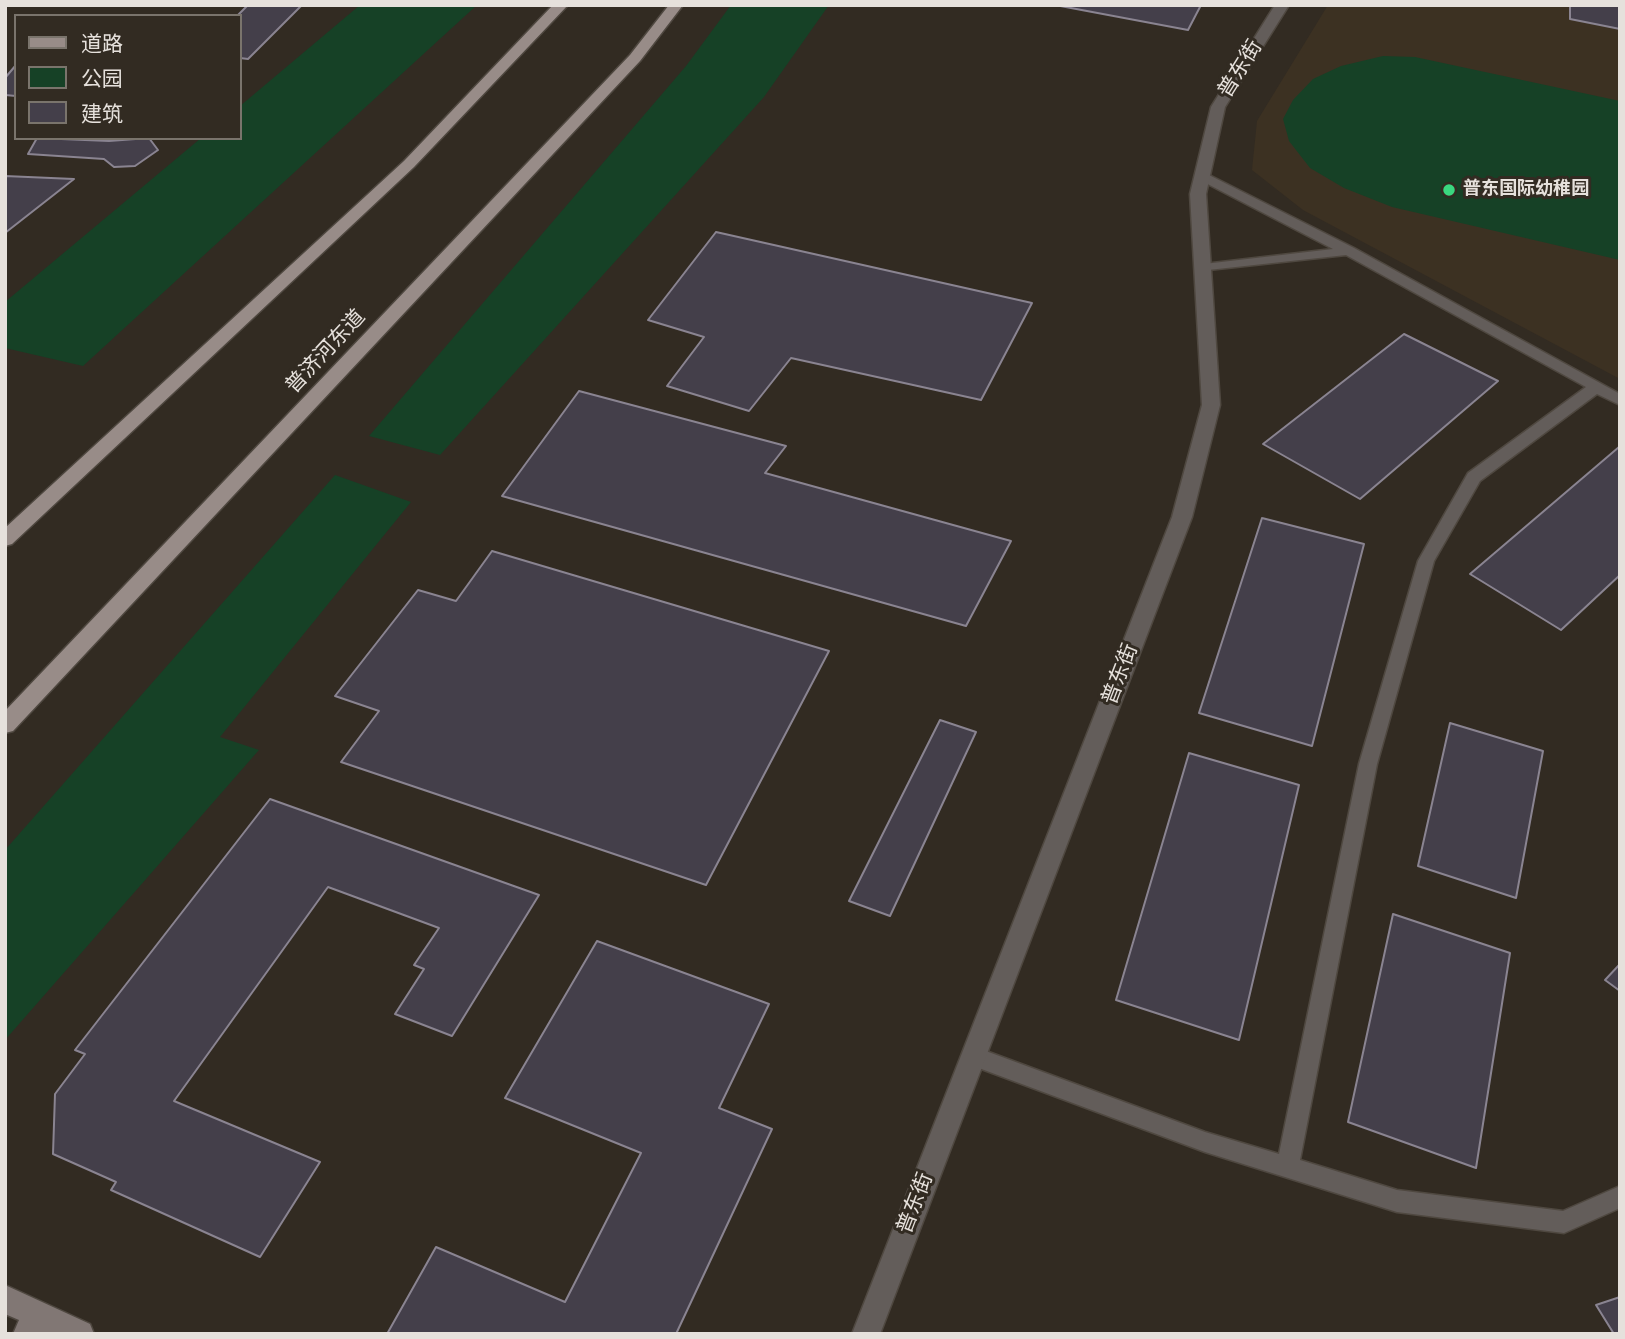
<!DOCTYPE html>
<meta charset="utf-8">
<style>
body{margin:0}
#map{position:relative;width:1625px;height:1339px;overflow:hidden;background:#322b22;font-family:Overpass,"Noto Sans SC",sans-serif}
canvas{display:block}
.frame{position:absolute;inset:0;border:7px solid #e6e1dc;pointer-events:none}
.legend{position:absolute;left:14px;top:14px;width:228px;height:126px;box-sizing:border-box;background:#322b22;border:2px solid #7a746c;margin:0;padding:9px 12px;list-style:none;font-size:21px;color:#e6e1dc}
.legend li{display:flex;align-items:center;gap:14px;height:35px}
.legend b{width:35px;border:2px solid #7a746c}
</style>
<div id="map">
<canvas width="1625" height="1339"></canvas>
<div class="frame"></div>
<ul class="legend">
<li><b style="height:9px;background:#988c88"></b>道路</li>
<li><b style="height:19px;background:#164126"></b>公园</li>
<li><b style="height:19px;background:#443f4a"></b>建筑</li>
</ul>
</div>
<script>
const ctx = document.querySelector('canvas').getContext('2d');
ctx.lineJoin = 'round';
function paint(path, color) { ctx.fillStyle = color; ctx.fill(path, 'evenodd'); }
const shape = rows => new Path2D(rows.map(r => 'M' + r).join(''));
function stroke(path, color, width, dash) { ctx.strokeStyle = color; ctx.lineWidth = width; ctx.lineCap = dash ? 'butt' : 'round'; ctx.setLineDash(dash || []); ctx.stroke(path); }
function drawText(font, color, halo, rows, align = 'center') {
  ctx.font = font + ' Overpass,"Noto Sans SC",sans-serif'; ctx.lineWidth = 6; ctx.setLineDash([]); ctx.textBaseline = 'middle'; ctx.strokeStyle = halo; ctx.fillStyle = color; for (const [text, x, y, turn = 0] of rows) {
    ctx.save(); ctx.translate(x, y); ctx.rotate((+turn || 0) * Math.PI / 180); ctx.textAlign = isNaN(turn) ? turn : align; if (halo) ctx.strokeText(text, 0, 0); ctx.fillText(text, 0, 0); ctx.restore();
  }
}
paint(shape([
 [1328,5,1620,5,1620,379,1303,210,1252,170,1257,121]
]), '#3c3122');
paint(shape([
 [360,5,477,5,83,366,5,348,5,302,201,138,240,138,240,106],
 [731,5,829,5,764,97,440,455,369,436,686,66],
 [1383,56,1415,57,1620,101,1620,260,1392,207,1344,188,1310,168,1289,141,1283,119,1293,100,1313,79,1341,66],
 [335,475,411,502,220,737,259,750,5,1040,5,850]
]), '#164126');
const building = shape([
 [248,5,302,5,248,59,240,58,240,16,237,16,248,5],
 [1055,5,1201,5,1188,30,1055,5],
 [1570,5,1620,5,1620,29,1570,19,1570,5],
 [16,65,16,96,5,95,5,78,16,65],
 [37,138,109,141,149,138,158,150,135,166,114,167,104,159,28,154,37,138],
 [5,176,74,179,5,233,5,176],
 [716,232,1032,303,981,400,791,358,749,411,667,386,704,337,648,320,716,232],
 [1404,334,1498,381,1360,499,1263,444,1404,334],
 [579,391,786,446,765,473,1011,541,966,626,502,496,579,391],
 [1619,447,1620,575,1561,630,1470,574,1619,447],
 [1262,518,1364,544,1312,746,1199,713,1262,518],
 [492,551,829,651,706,885,341,762,379,711,335,696,418,590,456,601,492,551],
 [940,720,976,732,890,916,849,901,940,720],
 [1450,723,1543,751,1516,898,1418,866,1450,723],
 [1189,753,1299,785,1239,1040,1116,1000,1189,753],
 [270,799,539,895,452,1036,395,1014,424,969,414,965,439,928,328,887,174,1101,320,1162,260,1257,111,1190,116,1182,53,1154,55,1094,85,1054,75,1050,270,799],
 [1393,914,1510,953,1476,1168,1348,1122,1393,914],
 [597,941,769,1004,719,1108,772,1129,676,1334,387,1334,436,1247,565,1302,641,1153,505,1098,597,941],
 [1620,964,1620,991,1605,980,1620,964],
 [1620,1297,1620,1334,1614,1334,1596,1305,1620,1297]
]);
paint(building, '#443f4a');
stroke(building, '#8a8491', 2);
const lane = shape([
 [1203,172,1354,248,1620,394,1620,405,1597,394,1480,481,1434,561,1377,764,1300,1160,1397,1190,1563,1211,1620,1186,1620,1208,1564,1233,1397,1212,1205,1152,968,1064,964,1057,968,1050,975,1047,1205,1132,1279,1154,1359,764,1418,561,1468,473,1586,387,1346,255,1199,271,1199,265,1204,264,1333,249,1198,179,1197,176,1203,172]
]);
const street = shape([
 [1275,5,1289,5,1225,107,1206,194,1220,405,1192,517,880,1334,852,1334,1172,517,1202,405,1190,194,1211,107,1275,5]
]);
const secondary = shape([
 [5,1285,90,1324,94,1334,13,1334,19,1320,5,1314,5,1285]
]);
const primary = shape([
 [553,5,568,5,414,167,12,544,5,546,5,528,404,161,553,5],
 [669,5,683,5,640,61,13,731,5,733,5,711,630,55,669,5]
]);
stroke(lane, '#4f4840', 3);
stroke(street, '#4f4840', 3);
stroke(secondary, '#4f4840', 3);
stroke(primary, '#4f4840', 3);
paint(lane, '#635d5a');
paint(street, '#635d5a');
paint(secondary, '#817774');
paint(primary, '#988c88');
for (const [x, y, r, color] of [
 [1449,190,7,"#3ad77f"]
]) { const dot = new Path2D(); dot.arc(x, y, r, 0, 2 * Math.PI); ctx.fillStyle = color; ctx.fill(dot); stroke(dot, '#322b22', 2.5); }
drawText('bold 18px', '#e6e1dc', '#322b22', [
 ["普东国际幼稚园",1463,190]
], 'left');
drawText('21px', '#e6e1dc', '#322b22', [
 ["普东街",1242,70,-58],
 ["普济河东道",327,353,-47],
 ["普东街",1122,675,-69],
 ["普东街",917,1204,-69]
]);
</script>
